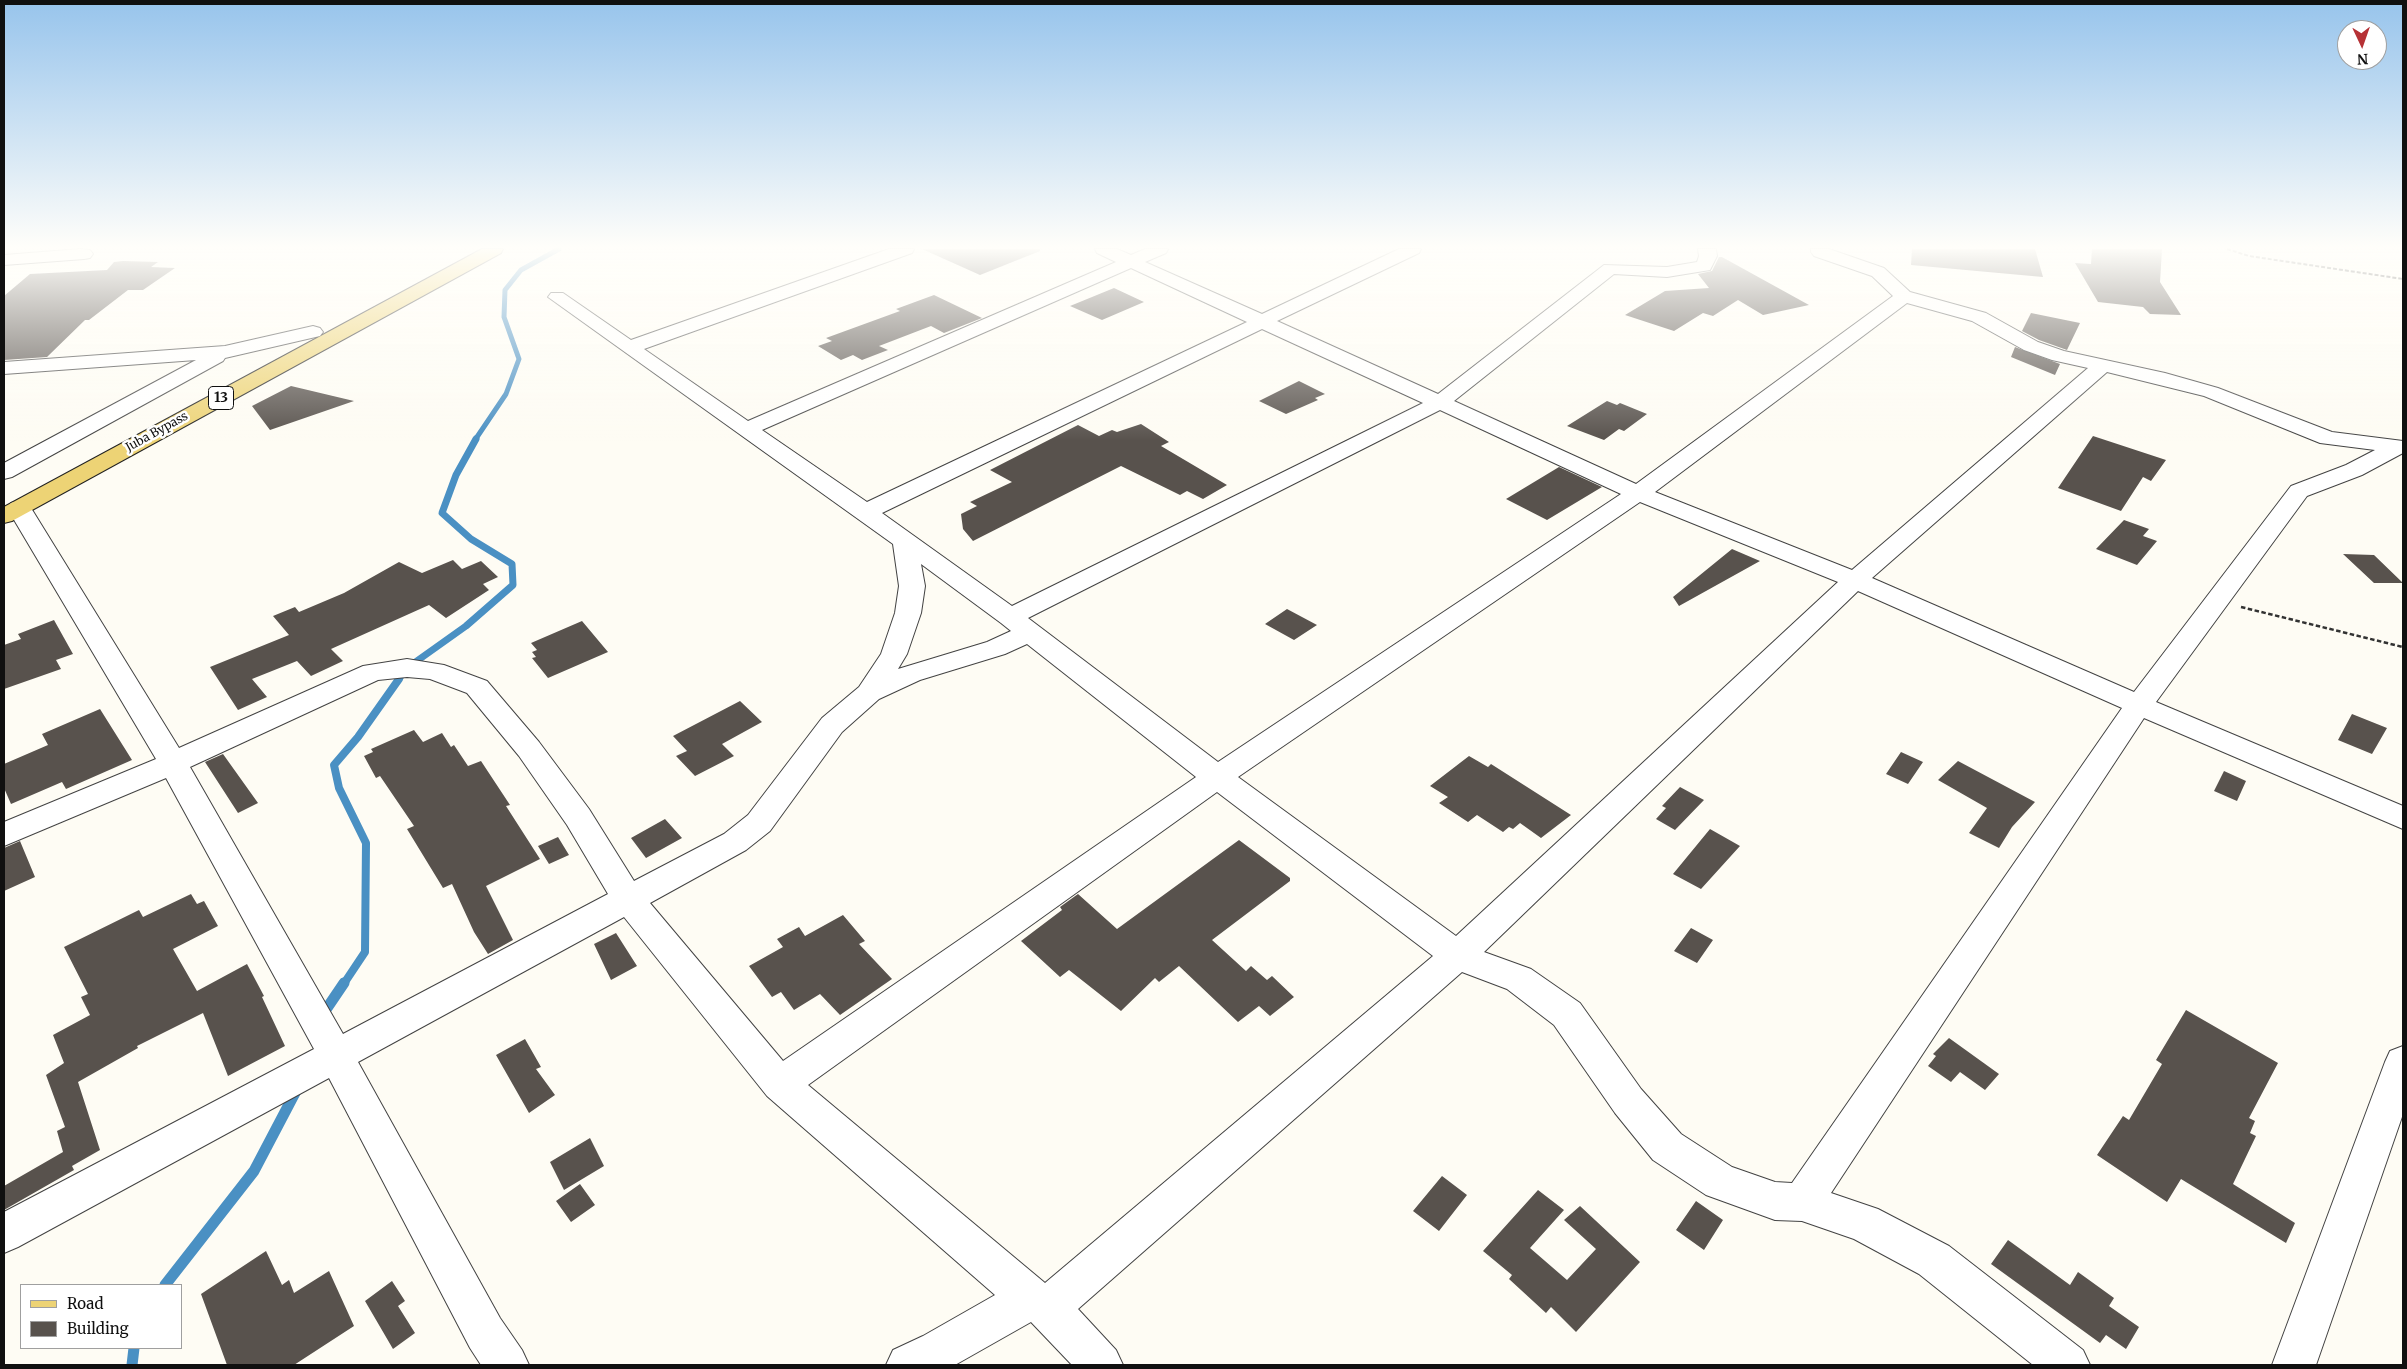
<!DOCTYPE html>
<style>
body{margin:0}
#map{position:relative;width:2407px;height:1369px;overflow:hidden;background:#fefcf4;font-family:Merriweather,serif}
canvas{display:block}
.frame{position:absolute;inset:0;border:5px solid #101010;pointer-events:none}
.legend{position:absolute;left:20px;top:1284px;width:162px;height:65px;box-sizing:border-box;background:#fff;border:1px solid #9f9f9f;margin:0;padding:6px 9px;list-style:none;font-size:15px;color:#101010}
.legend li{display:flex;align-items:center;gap:10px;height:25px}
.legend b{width:25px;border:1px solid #9f9f9f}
.north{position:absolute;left:2337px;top:20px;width:50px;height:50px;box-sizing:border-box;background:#fff;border:1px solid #9f9f9f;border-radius:50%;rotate:177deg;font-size:14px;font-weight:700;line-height:20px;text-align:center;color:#101010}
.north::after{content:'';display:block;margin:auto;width:18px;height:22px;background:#b63236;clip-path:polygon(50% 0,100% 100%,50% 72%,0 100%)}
</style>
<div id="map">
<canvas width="2407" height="1369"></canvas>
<div class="frame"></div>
<ul class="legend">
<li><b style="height:6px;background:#edd375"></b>Road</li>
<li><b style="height:14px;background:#58524d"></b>Building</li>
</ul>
<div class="north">N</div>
</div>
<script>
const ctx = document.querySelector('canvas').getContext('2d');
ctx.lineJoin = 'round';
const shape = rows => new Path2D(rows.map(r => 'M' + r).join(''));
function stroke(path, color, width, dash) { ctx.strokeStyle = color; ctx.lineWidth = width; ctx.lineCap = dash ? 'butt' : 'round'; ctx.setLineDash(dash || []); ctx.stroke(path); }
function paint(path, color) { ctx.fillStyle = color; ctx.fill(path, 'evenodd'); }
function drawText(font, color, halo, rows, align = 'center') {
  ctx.font = font + ' Merriweather,serif'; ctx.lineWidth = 5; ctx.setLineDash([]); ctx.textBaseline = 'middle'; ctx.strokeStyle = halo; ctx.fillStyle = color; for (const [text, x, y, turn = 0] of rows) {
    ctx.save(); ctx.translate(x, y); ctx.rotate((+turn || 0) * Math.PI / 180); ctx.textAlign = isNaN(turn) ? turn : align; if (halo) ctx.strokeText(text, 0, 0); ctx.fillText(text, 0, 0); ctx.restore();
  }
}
stroke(shape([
 [475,440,506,394,519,359,504,317,505,290,521,270,559,249]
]), '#4a90c3', 5);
stroke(shape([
 [398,680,407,668,466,626,513,585,512,564,471,539,442,513,456,475,476,439]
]), '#4a90c3', 7);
stroke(shape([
 [343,985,365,952,366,843,339,788,334,765,358,737,399,679]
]), '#4a90c3', 8);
stroke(shape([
 [323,1014,344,983],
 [165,1285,254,1171,296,1091],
 [132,1365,134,1348]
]), '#4a90c3', 11);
paint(shape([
 [922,249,1040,249,1040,251,980,275],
 [1912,249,2035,249,2043,277,1911,265],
 [2092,249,2162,249,2160,282,2181,315,2150,314,2143,307,2098,302,2075,263,2091,264],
 [1719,257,1722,257,1809,305,1763,315,1738,300,1713,316,1703,313,1674,331,1625,315,1665,291,1709,288,1698,274,1712,271],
 [123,261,158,262,151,267,175,268,143,290,128,290,89,320,85,320,47,357,4,360,4,296,30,274,107,270,114,262],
 [1114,288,1144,302,1102,320,1070,306],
 [934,295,982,318,944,333,931,326,879,346,888,350,862,360,853,355,841,360,818,346,832,341,826,338,900,311,896,309],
 [2031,313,2080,323,2067,350,2039,340,2022,331],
 [2015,347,2060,364,2055,375,2011,357],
 [1299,381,1325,394,1315,398,1318,400,1286,414,1259,401],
 [291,386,354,401,270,430,252,406],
 [1607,401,1617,405,1620,403,1647,414,1624,431,1619,429,1604,440,1567,426],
 [1141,424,1169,442,1161,446,1227,485,1203,499,1187,491,1180,495,1121,466,973,541,963,529,961,514,977,506,970,502,1012,482,990,470,1078,425,1099,436,1112,430,1117,432],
 [2093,436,2166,460,2151,481,2143,477,2121,511,2058,488],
 [1559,467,1602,487,1547,520,1506,499],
 [2124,520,2149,529,2143,536,2157,541,2137,565,2096,549],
 [1732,549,1760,561,1679,606,1673,597],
 [2343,554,2374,555,2403,583,2374,583],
 [453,560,462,569,481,561,498,577,483,584,489,590,446,618,429,605,331,649,343,661,311,676,297,661,252,679,267,697,238,710,210,667,289,635,273,616,295,607,299,612,344,593,399,562,422,573],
 [1287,609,1317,625,1294,640,1265,624],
 [54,620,73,654,56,660,61,669,4,689,4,645,21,639,18,634],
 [582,621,608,652,548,678,532,658,536,657,532,652,537,650,531,643],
 [740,701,762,722,722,744,734,756,695,776,676,756,687,751,673,736],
 [100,709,132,760,66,789,62,782,11,804,4,788,4,764,48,745,42,734],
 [2352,714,2387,728,2372,754,2338,740],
 [414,730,423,742,442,733,451,747,454,745,468,766,481,761,510,805,506,806,540,859,486,886,513,940,488,954,474,932,452,884,443,888,407,829,414,826,380,776,376,778,364,756,373,752,371,749],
 [1901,752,1923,762,1908,784,1886,774],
 [223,754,258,803,238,813,205,762],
 [1469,756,1488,767,1491,764,1571,815,1541,838,1520,823,1513,829,1509,827,1503,832,1477,815,1468,822,1439,803,1448,797,1430,786],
 [1958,761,2035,802,2012,827,1999,848,1969,833,1987,808,1938,780],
 [2224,771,2246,781,2237,801,2214,791],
 [1680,787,1704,800,1675,830,1656,819,1666,808,1662,806],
 [665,819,682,838,646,858,631,838],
 [1710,829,1740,846,1701,889,1673,874],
 [558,837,569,855,549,864,538,846],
 [1239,840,1290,878,1290,881,1212,940,1246,971,1251,966,1267,980,1272,976,1294,997,1270,1016,1259,1006,1238,1022,1179,966,1159,982,1155,978,1121,1011,1069,970,1060,977,1021,941,1062,910,1060,907,1078,894,1117,929],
 [20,841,35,877,4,891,4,848],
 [191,894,197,904,204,901,218,926,173,949,197,991,247,964,264,996,262,997,285,1046,228,1076,203,1013,137,1046,138,1048,78,1082,100,1150,72,1166,74,1170,4,1210,4,1186,63,1152,57,1131,65,1127,46,1075,64,1063,53,1035,90,1015,81,997,88,994,64,947,139,910,143,917],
 [843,915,865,941,859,944,892,979,840,1015,820,994,794,1010,781,992,772,997,749,966,783,947,777,939,799,927,805,936],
 [1691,928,1713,940,1697,963,1674,951],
 [616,933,637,966,611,980,594,944],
 [2186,1010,2278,1063,2249,1118,2255,1121,2250,1133,2256,1136,2233,1184,2295,1223,2286,1243,2181,1179,2167,1202,2097,1155,2123,1116,2129,1120,2162,1064,2156,1060],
 [1949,1038,1999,1074,1985,1090,1960,1072,1951,1082,1928,1066,1936,1056,1933,1054],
 [525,1039,541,1067,536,1069,555,1095,529,1113,496,1055],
 [590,1138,604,1166,564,1190,550,1162],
 [1442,1176,1467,1195,1439,1231,1413,1211],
 [580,1184,595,1205,571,1222,556,1201],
 [1538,1190,1564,1210,1530,1248,1567,1280,1596,1249,1564,1220,1580,1206,1640,1262,1576,1332,1551,1307,1546,1313,1509,1279,1512,1275,1483,1251],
 [1696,1201,1723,1220,1704,1250,1676,1230],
 [2008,1240,2070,1285,2078,1272,2114,1298,2109,1306,2139,1327,2126,1349,2106,1335,2100,1343,1991,1264],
 [266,1251,282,1285,289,1280,294,1293,329,1271,354,1326,294,1365,227,1365,201,1294],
 [392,1281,405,1301,398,1306,415,1333,393,1349,365,1301]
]), '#58524d');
const street = shape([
 [80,249,90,250,93,254,90,258,84,259,4,265,4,255,80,249],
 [889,249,914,249,912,253,644,349,748,421,1116,262,1097,253,1095,249,1117,249,1131,255,1145,249,1168,249,1166,253,1145,262,1262,314,1399,249,1421,249,1419,253,1277,321,1438,394,1604,265,1667,267,1697,262,1699,256,1698,249,1716,249,1717,256,1710,270,1667,277,1614,274,1454,401,1636,484,1893,296,1872,276,1814,256,1811,252,1811,249,1829,249,1884,268,1910,292,1986,313,2038,342,2064,351,2165,373,2218,388,2332,432,2403,441,2403,453,2362,475,2307,496,2156,702,2403,806,2403,829,2144,718,1831,1193,1878,1209,1949,1246,2083,1350,2090,1365,2033,1365,1919,1274,1854,1239,1802,1221,1775,1220,1706,1195,1653,1160,1615,1113,1554,1025,1507,989,1462,972,1078,1309,1116,1350,1123,1365,1072,1365,1031,1322,955,1365,886,1365,893,1350,923,1336,995,1295,767,1096,624,917,358,1062,500,1318,522,1350,529,1365,481,1365,470,1348,329,1078,18,1247,4,1253,4,1212,314,1049,166,778,4,846,4,822,156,759,7,508,11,503,19,501,27,503,31,508,179,748,363,666,407,659,444,665,487,681,539,742,589,809,634,881,724,834,748,815,822,718,859,687,881,654,895,613,899,586,893,544,548,297,551,293,563,293,631,340,889,249],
 [1131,268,1247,322,867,502,762,430,1131,268],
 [1907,303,1972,321,2024,350,2052,360,2088,368,1852,570,1655,492,1907,303],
 [1262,329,1423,403,1012,606,882,513,1262,329],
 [2107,372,2204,396,2320,443,2375,450,2346,465,2291,486,2134,692,1872,578,2107,372],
 [1440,410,1621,494,1218,762,1028,618,1440,410],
 [1640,502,1838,582,1456,936,1238,777,1640,502],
 [921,564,1001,623,1011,631,987,642,898,669,907,654,921,613,925,586,921,564],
 [1858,591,2122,708,1792,1183,1775,1182,1732,1167,1681,1134,1641,1089,1580,1003,1531,969,1484,952,1858,591],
 [1027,644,1196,777,783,1061,650,903,746,850,770,831,842,732,879,699,920,680,1005,654,1027,644],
 [407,677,430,679,467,693,519,756,567,825,608,894,343,1034,190,767,378,680,407,677],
 [1217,792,1433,956,1045,1283,808,1085,1217,792],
 [313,326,320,328,323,332,320,336,225,358,223,361,12,477,4,479,4,463,196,360,4,374,4,362,225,346,313,326],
 [2403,1046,2403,1114,2316,1365,2272,1365,2385,1062,2390,1051,2403,1046]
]);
const primary = shape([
 [482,249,503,249,501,253,12,521,4,523,4,507,482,249]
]);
stroke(street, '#434343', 2);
stroke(primary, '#212121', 2);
stroke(shape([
 [2227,249,2249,256,2403,279]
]), '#323232', 2, [4, 2]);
stroke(shape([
 [2241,607,2403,647]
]), '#323232', 2.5, [4.5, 2.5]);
paint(street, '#fff');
paint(primary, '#edd375');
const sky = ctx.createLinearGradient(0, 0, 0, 441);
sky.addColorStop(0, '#97c4ec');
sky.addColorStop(0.56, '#fffefa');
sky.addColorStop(1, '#fffefa00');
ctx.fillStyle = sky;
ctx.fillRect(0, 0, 2407, 441);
drawText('12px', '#101010', '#fff', [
 ["Juba Bypass",157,432,-29]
]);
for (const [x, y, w] of [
 [221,398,25]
]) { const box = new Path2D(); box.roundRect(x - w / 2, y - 11.5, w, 23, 4); ctx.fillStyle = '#fff'; ctx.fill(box); stroke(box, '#101010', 1); }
drawText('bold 14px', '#101010', null, [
 ["13",221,398]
]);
</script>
